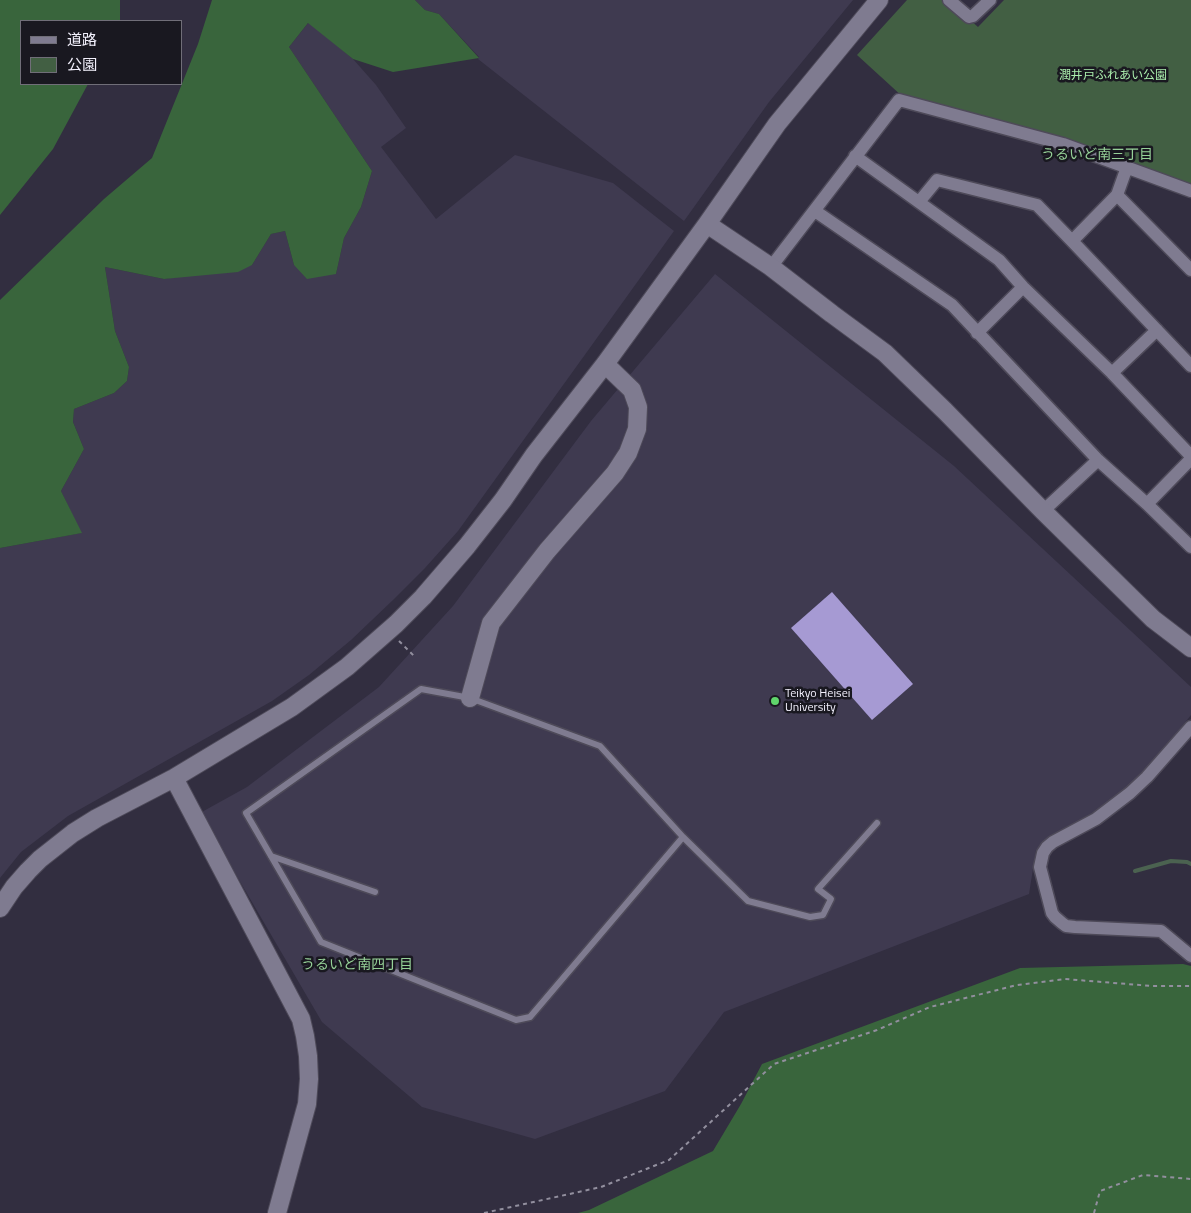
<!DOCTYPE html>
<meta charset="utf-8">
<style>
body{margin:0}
#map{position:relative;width:1191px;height:1213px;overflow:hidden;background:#322e40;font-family:"Titillium Web","Noto Sans JP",sans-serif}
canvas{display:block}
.legend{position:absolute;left:20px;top:20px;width:162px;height:65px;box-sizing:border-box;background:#191820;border:1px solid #706e78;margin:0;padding:6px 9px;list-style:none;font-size:15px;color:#f2f0fc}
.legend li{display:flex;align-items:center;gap:10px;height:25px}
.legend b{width:25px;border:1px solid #706e78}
</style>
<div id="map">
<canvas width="1191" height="1213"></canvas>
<ul class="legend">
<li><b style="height:6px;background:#7f7b90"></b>道路</li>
<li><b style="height:14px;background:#425f43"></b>公園</li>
</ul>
</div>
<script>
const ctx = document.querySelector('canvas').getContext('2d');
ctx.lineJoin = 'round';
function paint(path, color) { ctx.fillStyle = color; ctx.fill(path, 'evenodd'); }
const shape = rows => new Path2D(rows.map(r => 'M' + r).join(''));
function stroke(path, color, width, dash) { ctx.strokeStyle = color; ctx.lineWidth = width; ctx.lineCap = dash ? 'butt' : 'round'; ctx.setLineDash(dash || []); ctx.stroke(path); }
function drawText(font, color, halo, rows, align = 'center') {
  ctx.font = font + ' "Titillium Web","Noto Sans JP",sans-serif'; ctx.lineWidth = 5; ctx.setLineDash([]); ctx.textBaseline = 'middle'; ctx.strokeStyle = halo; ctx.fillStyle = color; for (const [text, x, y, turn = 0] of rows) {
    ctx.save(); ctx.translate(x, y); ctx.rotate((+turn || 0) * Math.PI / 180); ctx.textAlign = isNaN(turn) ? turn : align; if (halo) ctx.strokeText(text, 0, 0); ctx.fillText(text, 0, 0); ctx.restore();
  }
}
paint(shape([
 [415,0,853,0,769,102,684,221,478,59,479,57,439,14,425,10],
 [309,22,353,59,376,85,406,128,381,147,436,219,515,155,613,183,674,231,458,531,425,568,393,600,351,640,309,675,272,701,68,816,21,852,0,878,0,548,81,533,61,491,84,449,73,422,74,409,114,393,127,381,129,367,115,331,105,267,164,279,252,265,271,234,285,231,294,265,336,274,344,238,361,207,372,171,289,47],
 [715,274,954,466,1191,687,1191,715,1137,783,1036,850,1029,894,724,1012,665,1091,535,1139,422,1107,322,1022,200,813,247,787,379,687,453,606,591,421]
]), '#3f3a50');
paint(shape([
 [907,0,948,0,978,27,1004,0,1191,0,1191,184,903,97,857,55]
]), '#425f43');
paint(shape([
 [0,0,120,0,120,21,21,21,21,84,88,84,53,149,0,215],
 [212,0,415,0,425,10,439,14,479,58,393,72,353,59,308,23,289,47,372,171,361,207,344,238,336,274,307,279,294,265,285,231,271,234,252,265,238,272,164,279,105,267,115,331,129,367,127,381,114,393,74,409,73,422,84,449,61,491,82,533,0,548,0,300,104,199,152,158,198,44],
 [1183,964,1191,966,1191,1213,578,1213,589,1210,713,1151,741,1104,762,1064,1020,968]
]), '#39653c');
stroke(shape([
 [1135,871,1171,861,1187,862,1191,864]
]), '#4b6250', 4);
paint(shape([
 [832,592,913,684,872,720,791,628]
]), '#a69ad3');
const lane = shape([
 [683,837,530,1017,516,1020,321,942,246,813,421,689,470,698,600,746,683,837,748,901,810,917,823,915,831,899,818,889,877,823],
 [271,856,375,892]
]);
const street = shape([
 [949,0,969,17,973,16,990,0],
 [855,156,999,260,1023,287,1112,373,1191,456],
 [1117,195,1191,270],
 [919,202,937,180,1037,205,1072,241,1191,366],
 [815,211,952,305,1098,460,1147,504,1191,547],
 [1072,241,1117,195,1127,167],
 [771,267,899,100,1063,144,1191,191],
 [977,333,1023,287],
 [1112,373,1157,330],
 [1147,504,1191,459],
 [1043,511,1098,460],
 [1191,727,1147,777,1130,793,1096,819,1053,842,1047,847,1043,853,1040,867,1052,913,1055,917,1062,923,1066,926,1075,927,1161,931,1191,956]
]);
const secondary = shape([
 [707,224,771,267,832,314,885,353,945,411,1043,511,1153,619,1191,648],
 [470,698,491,623,547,551,615,473,628,453,637,429,638,407,632,390,605,364],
 [174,778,301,1019,305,1036,308,1056,309,1079,307,1104,277,1213],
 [0,908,14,887,28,871,40,859,73,833,97,818,174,778,292,707,347,667,396,624,423,597,467,546,503,500,534,455,605,364,707,224,777,124,879,0]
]);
stroke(lane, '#4e4a59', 9);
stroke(street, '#4e4a59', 15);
stroke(secondary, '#4e4a59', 20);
stroke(shape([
 [399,641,414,656],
 [484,1213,601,1187,669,1160,774,1064,877,1030,930,1007,1017,985,1065,979,1152,986,1191,986],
 [1094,1213,1100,1191,1143,1175,1191,1179]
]), '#928f9e', 2, [4, 4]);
stroke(lane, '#7f7b90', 6);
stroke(street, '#7f7b90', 12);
stroke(secondary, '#7f7b90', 18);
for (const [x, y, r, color] of [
 [775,701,5,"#5fd56b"]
]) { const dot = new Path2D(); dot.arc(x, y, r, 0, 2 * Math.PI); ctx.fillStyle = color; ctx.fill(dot); stroke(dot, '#191820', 2); }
drawText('12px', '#aaeead', '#191820', [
 ["潤井戸ふれあい公園",1113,76]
]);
drawText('12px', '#f2f0fc', '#191820', [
 ["Teikyo Heisei",785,694],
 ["University",785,708]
], 'left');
drawText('14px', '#96d198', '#191820', [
 ["うるいど南三丁目",1097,156],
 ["うるいど南四丁目",357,966]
]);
</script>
